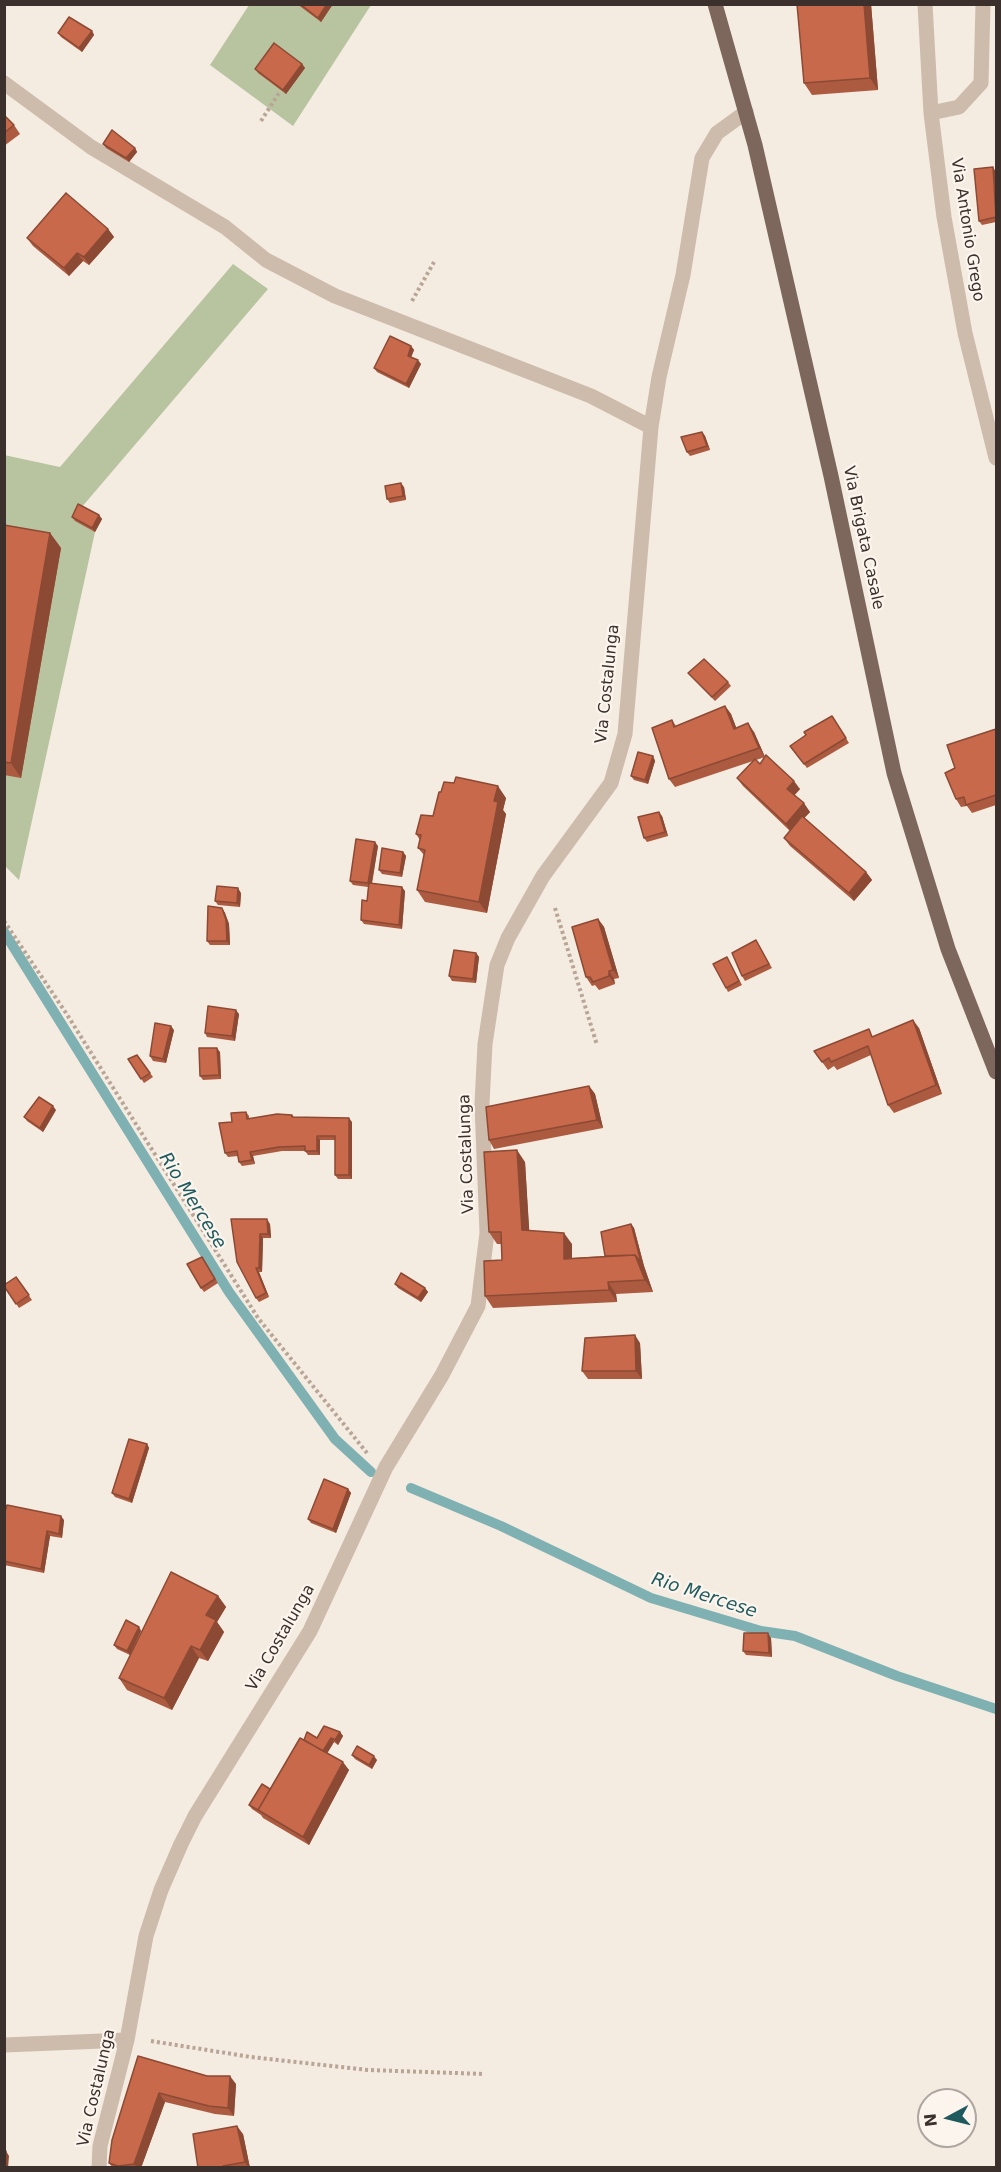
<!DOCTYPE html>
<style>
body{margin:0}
#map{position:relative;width:1001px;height:2172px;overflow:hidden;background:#f4ebe1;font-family:"DejaVu Sans",sans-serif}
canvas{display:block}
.frame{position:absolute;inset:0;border:6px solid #3b302b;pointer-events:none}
.north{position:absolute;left:917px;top:2088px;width:60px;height:60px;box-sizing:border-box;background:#fbf5ee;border:2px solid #aea6a0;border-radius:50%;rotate:263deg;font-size:16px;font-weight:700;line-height:24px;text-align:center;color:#3b302b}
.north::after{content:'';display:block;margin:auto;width:21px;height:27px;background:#1f5a5e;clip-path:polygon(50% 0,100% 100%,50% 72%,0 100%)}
</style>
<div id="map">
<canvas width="1001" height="2172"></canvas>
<div class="frame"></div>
<div class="north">N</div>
</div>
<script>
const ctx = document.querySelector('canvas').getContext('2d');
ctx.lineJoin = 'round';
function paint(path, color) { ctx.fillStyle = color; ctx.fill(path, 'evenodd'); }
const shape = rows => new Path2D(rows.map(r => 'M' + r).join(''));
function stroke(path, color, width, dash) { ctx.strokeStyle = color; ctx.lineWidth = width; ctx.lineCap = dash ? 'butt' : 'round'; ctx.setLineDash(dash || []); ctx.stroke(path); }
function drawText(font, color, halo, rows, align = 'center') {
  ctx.font = font + ' "DejaVu Sans",sans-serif'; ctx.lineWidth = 4.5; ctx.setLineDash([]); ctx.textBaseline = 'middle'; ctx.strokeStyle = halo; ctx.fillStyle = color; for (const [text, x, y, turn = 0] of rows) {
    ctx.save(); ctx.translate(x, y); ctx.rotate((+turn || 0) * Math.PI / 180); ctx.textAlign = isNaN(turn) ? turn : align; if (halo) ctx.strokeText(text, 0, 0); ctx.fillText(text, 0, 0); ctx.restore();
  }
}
paint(shape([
 [249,5,371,5,293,126,210,65],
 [233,264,268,289,81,508,102,519,95,532,19,880,4,865,4,455,60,467]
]), '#b8c4a0');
stroke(shape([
 [4,932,229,1292,335,1439,371,1472],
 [411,1488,501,1526,651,1598,761,1631,795,1636,897,1676,996,1709]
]), '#7fb0b2', 10);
stroke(shape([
 [261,121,279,93],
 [412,301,434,262],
 [555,908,597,1045],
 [4,921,66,1013,258,1318,367,1453],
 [151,2041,251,2057,368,2070,484,2074]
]), '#b9a596', 4, [3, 3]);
stroke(shape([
 [925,4,931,113,944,217,965,333,996,458],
 [4,83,91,147,225,227,266,260,335,296,591,396,651,427],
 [931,113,959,107,981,83,983,4],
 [4,2045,127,2040],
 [99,2168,100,2146,127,2040,146,1936,161,1890,181,1844,195,1816,310,1631,386,1467,442,1375,478,1306,487,1233,482,1104,485,1044,497,965,508,938,543,876,611,783,625,734,651,427,659,377,683,275,702,158,717,133,746,112]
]), '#cdbbac', 15);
stroke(shape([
 [715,4,755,145,831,476,894,773,948,949,996,1072]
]), '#7d675c', 15);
paint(shape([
 [297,4,333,4,321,22],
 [871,4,878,90,812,95,804,83],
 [92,31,94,35,82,52,61,37,58,33],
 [302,64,305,68,286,94,258,73,255,69],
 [4,115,14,125,20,134,4,146],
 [103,144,135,148,137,152,129,162,106,148],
 [996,172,996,222,982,225,979,221],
 [108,229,114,237,89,265,83,261,69,276,33,246,27,238],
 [411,346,414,350,411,357,421,364,409,388,377,372,374,368],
 [702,432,705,436,710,450,690,456,687,452],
 [404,487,406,500,390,503,387,499],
 [99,515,102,519,95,532,75,521,72,517],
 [4,525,50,533,61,548,21,778,4,775],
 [688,673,728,682,731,686,715,701],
 [725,706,731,714,736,728,754,732,765,757,756,760,760,764,800,789,794,795,810,812,804,818,866,872,872,880,854,901,790,846,784,838,790,831,743,786,737,778,753,761,675,787,669,779,672,720,676,726],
 [832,716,849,743,807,768,790,746],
 [996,729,996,805,972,813,967,806,961,807,956,799,955,768],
 [653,756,655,761,648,784,634,780,631,776],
 [454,783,506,798,503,810,506,814,487,913,425,902,417,890,424,855,418,848,420,840,416,834,433,816,441,792],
 [662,816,668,836,647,842,644,838],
 [378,846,372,884,405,891,402,929,364,924,361,920,367,901,368,887,353,885,350,881],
 [403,852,406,856,402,877,382,874,379,870],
 [241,893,240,907,218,905,215,901],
 [222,908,225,913,229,924,230,945,210,945,207,941],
 [598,919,604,927,619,978,614,979,615,984,599,990,595,985,592,986,586,977],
 [756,940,772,968,745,981,742,976],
 [476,953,479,957,476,983,452,981,449,976],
 [727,957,742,985,728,992,726,988],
 [239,1014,235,1041,207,1037,205,1033],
 [919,1028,942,1094,894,1113,888,1105,871,1055,837,1070,834,1066,828,1070,814,1051,874,1036],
 [174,1030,166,1063,153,1061,150,1056],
 [220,1052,221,1079,203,1080,200,1076],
 [137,1055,153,1077,144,1083,128,1059],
 [589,1086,595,1094,603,1128,494,1149,489,1140],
 [56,1110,43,1132,27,1121,24,1117],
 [246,1112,249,1116,249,1119,292,1115,294,1117,352,1122,352,1179,338,1179,335,1175,335,1140,320,1140,320,1155,308,1155,305,1151,282,1151,253,1156,255,1164,242,1166,239,1162,238,1156,228,1157,225,1153,232,1122],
 [525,1162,529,1231,572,1244,572,1258,605,1256,631,1224,634,1228,644,1266,653,1292,616,1294,617,1302,493,1308,485,1296,502,1260,501,1244,497,1244,489,1232],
 [231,1219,270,1224,271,1238,263,1238,262,1272,259,1272,269,1297,259,1302,256,1298],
 [202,1257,218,1283,204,1292,201,1288],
 [16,1277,32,1300,19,1308,4,1286],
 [395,1284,425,1288,428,1292,421,1302,398,1288],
 [640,1343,642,1379,588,1379,582,1371],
 [147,1444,149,1448,132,1503,115,1497,112,1493],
 [348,1489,351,1493,336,1533,311,1523,308,1519],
 [4,1515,64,1520,62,1538,50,1536,44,1573,4,1565],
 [218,1596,226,1607,217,1622,224,1632,208,1661,199,1658,172,1710,127,1690,119,1678],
 [139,1627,141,1631,130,1655,117,1649,114,1645],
 [771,1638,772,1657,746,1655,743,1651],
 [340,1732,343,1736,338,1745,334,1742,327,1753,349,1770,309,1845,263,1818,261,1815,252,1809,249,1805,270,1789,304,1740,317,1738],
 [352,1755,377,1760,372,1769,355,1759],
 [138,2056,236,2084,234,2116,215,2114,165,2102,141,2168,113,2168,109,2163],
 [243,2134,250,2168,198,2168]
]), '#ac5a40');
paint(shape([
 [327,4,333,4,321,22,318,18],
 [864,4,871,4,878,90,870,78],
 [92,31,94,35,82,52,79,48],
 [302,64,305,68,286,94,283,90],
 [135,148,137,152,129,162,126,158],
 [993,167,996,172,996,208],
 [108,229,114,237,89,265,84,257],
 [77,253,83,261,69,276,64,268],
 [411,346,414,350,410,360,408,356],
 [418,360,421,364,409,388,406,384],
 [702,432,705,436,710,450,707,446],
 [401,483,404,487,406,500,403,496],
 [99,515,102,519,95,532,92,528],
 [50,533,61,548,21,778,11,763],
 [725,706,731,714,740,737,734,729],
 [748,723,754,732,765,757,759,748],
 [653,756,655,761,648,784,645,780],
 [794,781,800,789,793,797,787,789],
 [498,786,506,798,503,810,506,814,487,913,479,902,494,801],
 [804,803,810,812,791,832,786,824],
 [659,812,662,816,668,836,665,832],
 [375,842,378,846,371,887,368,883],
 [403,852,406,856,402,877,400,873],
 [866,872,872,880,854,901,849,893],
 [402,887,405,891,402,929,399,925],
 [238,888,241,893,240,907,237,903],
 [222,908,225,913,229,924,230,945,227,941],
 [598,919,604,927,619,978,613,970],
 [476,953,479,957,476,983,473,979],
 [609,971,614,979,615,984,609,976],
 [236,1010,239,1014,235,1041,232,1036],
 [913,1020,919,1028,942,1094,936,1085],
 [171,1026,174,1030,166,1063,163,1059],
 [217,1048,220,1052,221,1079,219,1075],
 [589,1086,595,1094,603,1128,597,1120],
 [53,1106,56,1110,43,1132,40,1128],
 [349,1118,352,1122,352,1179,349,1175],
 [317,1136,320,1140,320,1155,317,1151],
 [517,1150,525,1162,530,1242,522,1230],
 [250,1152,253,1156,255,1164,252,1160],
 [267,1219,270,1224,271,1238,268,1234],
 [631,1224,634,1228,644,1266,641,1262],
 [564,1233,572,1244,572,1270,564,1259],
 [260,1234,263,1238,262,1272,259,1268],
 [635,1255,644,1266,653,1292,645,1280],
 [256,1268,259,1272,269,1297,266,1293],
 [608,1282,616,1294,617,1302,609,1290],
 [425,1288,428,1292,421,1302,418,1298],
 [635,1335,640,1343,642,1379,636,1371],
 [147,1444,149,1448,132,1503,129,1499],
 [348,1489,351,1493,336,1533,333,1529],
 [61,1516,64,1520,62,1538,59,1534],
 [47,1531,50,1536,44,1573,41,1569],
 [218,1596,226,1607,217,1622,224,1632,208,1661,200,1650,206,1615],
 [139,1627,141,1631,130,1655,127,1651],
 [768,1633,771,1638,772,1657,769,1653],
 [191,1646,199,1658,172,1710,164,1698],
 [340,1732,343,1736,338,1745,335,1740],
 [331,1738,334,1742,325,1757,322,1753],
 [374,1756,377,1760,372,1769,369,1765],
 [343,1762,349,1770,309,1845,303,1837],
 [230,2076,236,2084,234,2116,228,2108],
 [159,2093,165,2102,141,2168,137,2168,134,2164],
 [237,2126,243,2134,250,2168,249,2168,245,2162],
 [6,2151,9,2156,8,2168,4,2168]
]), '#8c4a34');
const building = shape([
 [300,4,327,4,318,18,300,4],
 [797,4,864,4,870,78,804,83,797,4],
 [69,17,92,31,79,48,58,33,69,17],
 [274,43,302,64,283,90,255,69,274,43],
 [4,115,14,125,4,133,4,115],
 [112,130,135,148,126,158,103,144,112,130],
 [993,167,996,217,979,221,974,169,993,167],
 [66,193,108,229,84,257,77,253,64,268,27,238,66,193],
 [390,336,411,346,408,356,418,360,406,384,374,368,390,336],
 [702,432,707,446,687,452,681,437,702,432],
 [401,483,403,496,387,499,385,486,401,483],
 [78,504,99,515,92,528,72,517,78,504],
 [4,525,50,533,11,763,4,762,4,525],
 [704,659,728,682,712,697,688,673,704,659],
 [725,706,734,729,748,723,759,748,669,779,652,728,672,720,674,727,725,706],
 [832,716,846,738,804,764,790,746,806,735,804,732,832,716],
 [996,729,996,795,966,805,964,797,956,799,945,773,955,768,947,745,996,729],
 [638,752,653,756,645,780,631,776,638,752],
 [766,755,794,781,787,789,804,803,786,824,737,778,755,759,760,764,766,755],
 [456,777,498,786,494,801,498,802,479,902,417,890,425,850,418,848,421,835,416,834,421,815,433,816,439,792,441,792,444,782,454,783,456,777],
 [659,812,665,832,644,838,638,817,659,812],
 [802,816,866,872,849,893,784,838,802,816],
 [356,839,375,842,368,883,350,881,356,839],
 [382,848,403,852,400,873,379,870,382,848],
 [369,883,402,887,399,925,361,920,362,900,367,901,369,883],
 [217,886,238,888,237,903,215,901,217,886],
 [208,906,222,908,226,920,227,941,207,941,208,906],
 [598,919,613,970,609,971,609,976,593,982,590,977,586,977,572,927,598,919],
 [756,940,769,964,742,976,732,953,756,940],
 [454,950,476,953,473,979,449,976,454,950],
 [727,957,739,981,726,988,713,964,727,957],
 [208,1006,236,1010,232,1036,205,1033,208,1006],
 [913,1020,936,1085,888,1105,868,1046,831,1062,829,1058,822,1062,814,1051,869,1029,872,1037,913,1020],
 [155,1023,171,1026,163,1059,150,1056,155,1023],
 [199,1048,217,1048,219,1075,200,1076,199,1048],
 [137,1055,150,1073,141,1079,128,1059,137,1055],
 [589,1086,597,1120,489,1140,486,1107,589,1086],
 [39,1097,53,1106,40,1128,24,1117,39,1097],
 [246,1112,247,1119,277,1114,292,1115,292,1117,349,1118,349,1175,335,1175,335,1136,317,1136,317,1151,305,1151,305,1146,279,1147,250,1152,252,1160,239,1162,237,1151,225,1153,219,1123,232,1122,231,1113,246,1112],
 [517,1150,522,1230,564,1233,564,1259,635,1255,645,1280,608,1282,609,1290,485,1296,484,1261,502,1260,501,1232,489,1232,484,1152,517,1150],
 [231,1219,267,1219,268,1234,260,1234,259,1268,256,1268,266,1293,256,1298,237,1262,231,1219],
 [631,1224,641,1262,635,1255,605,1256,601,1232,631,1224],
 [202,1257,215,1279,201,1288,187,1264,202,1257],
 [401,1273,425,1288,418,1298,395,1284,401,1273],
 [16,1277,29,1295,16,1304,4,1286,4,1285,16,1277],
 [635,1335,636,1371,582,1371,585,1338,635,1335],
 [129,1439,147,1444,129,1499,112,1493,129,1439],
 [324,1479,348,1489,333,1529,308,1519,324,1479],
 [7,1505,61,1516,59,1534,47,1531,41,1569,4,1561,4,1515,7,1505],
 [171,1572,218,1596,206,1615,216,1620,200,1650,191,1646,164,1698,119,1678,171,1572],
 [126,1620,139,1627,127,1651,114,1645,126,1620],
 [744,1633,768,1633,769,1653,743,1651,744,1633],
 [324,1726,340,1732,335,1740,331,1738,323,1751,304,1740,307,1732,317,1738,324,1726],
 [300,1738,343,1762,303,1837,258,1810,300,1738],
 [357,1746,374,1756,369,1765,352,1755,357,1746],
 [262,1784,270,1789,258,1810,249,1805,262,1784],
 [138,2056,207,2076,230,2076,228,2108,209,2106,159,2093,134,2164,118,2166,109,2163,112,2140,138,2056],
 [237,2126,245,2162,223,2166,223,2168,198,2168,193,2134,237,2126],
 [4,2151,6,2151,4,2166,4,2151]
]);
paint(building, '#c8694b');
stroke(building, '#8c4a34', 1.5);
drawText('16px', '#3b302b', '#fbf5ee', [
 ["Via Antonio Grego",967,230,81],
 ["Via Brigata Casale",863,538,78],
 ["Via Costalunga",608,684,-84],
 ["Via Costalunga",467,1154,-92],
 ["Via Costalunga",281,1638,-60],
 ["Via Costalunga",97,2088,-77]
]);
drawText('italic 18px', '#1f5a5e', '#fbf5ee', [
 ["Rio Mercese",192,1201,58],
 ["Rio Mercese",704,1596,18]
]);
</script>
